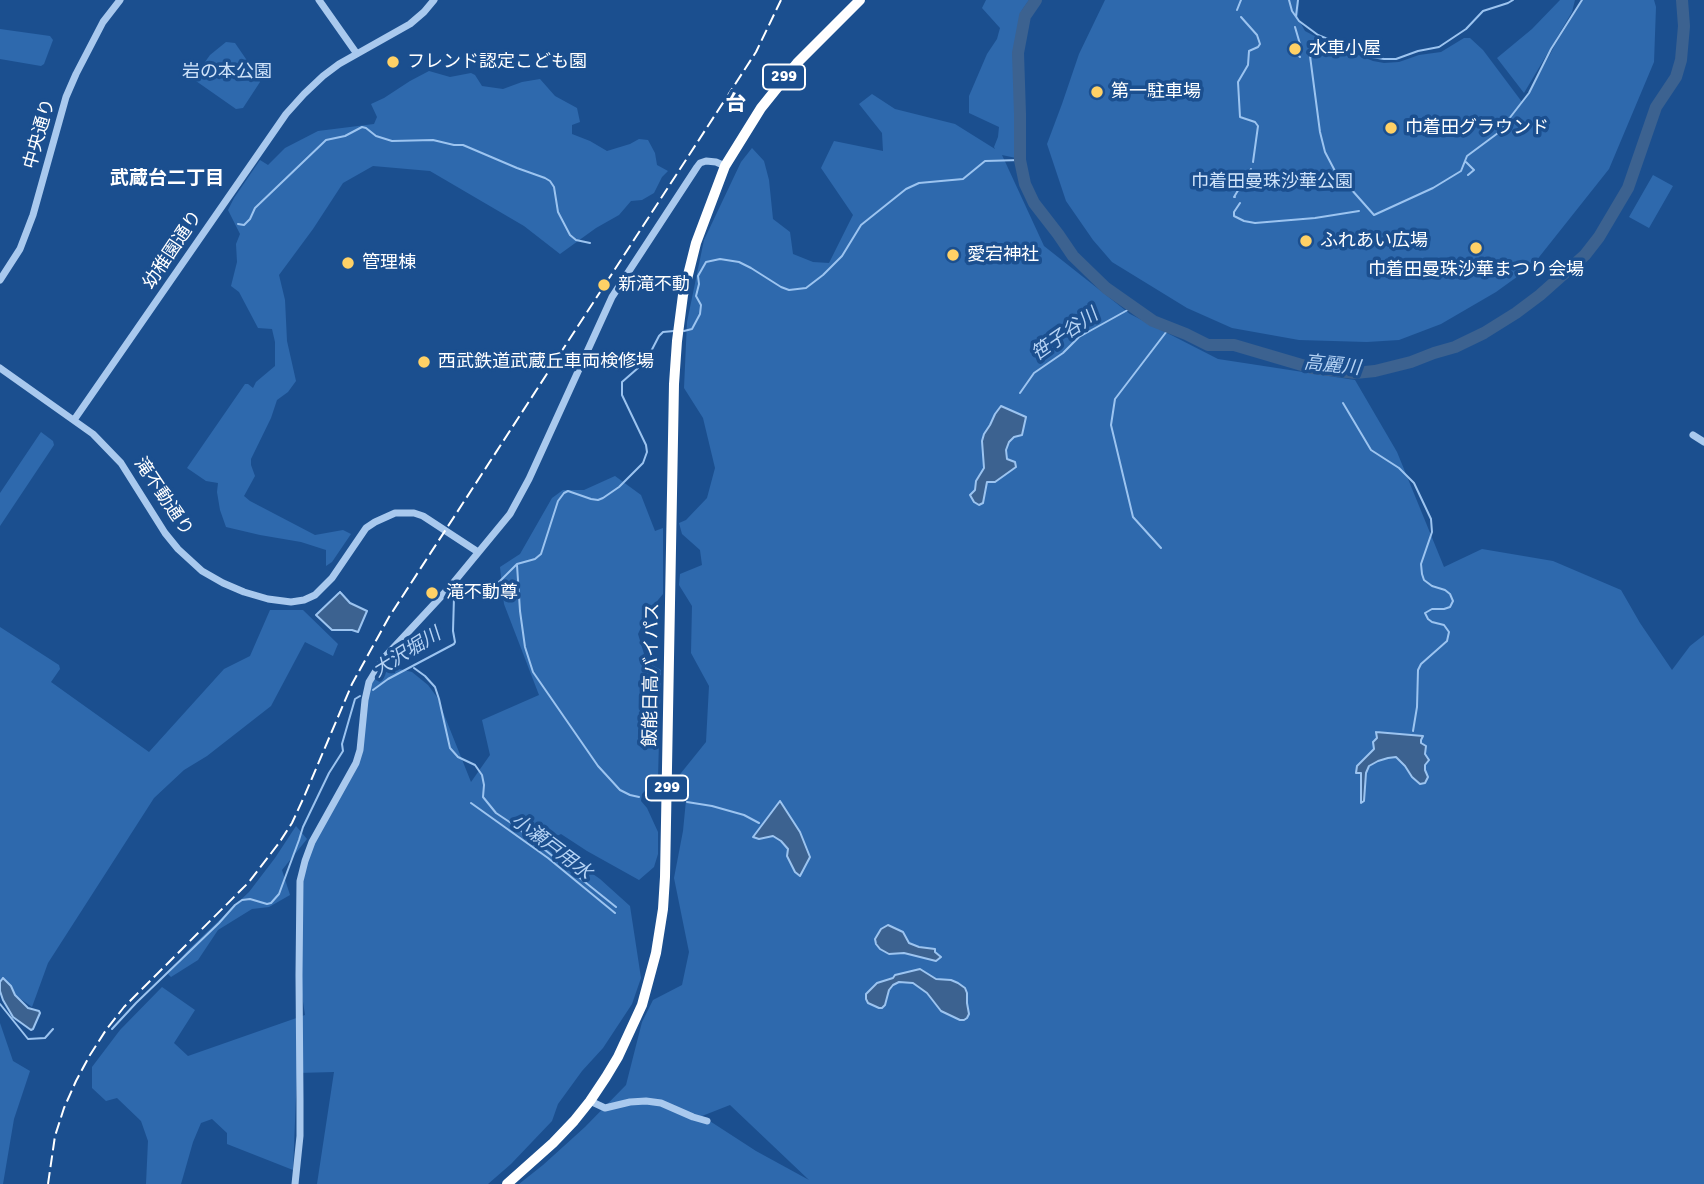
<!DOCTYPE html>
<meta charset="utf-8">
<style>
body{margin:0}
canvas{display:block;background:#1b4f8f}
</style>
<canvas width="1704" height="1184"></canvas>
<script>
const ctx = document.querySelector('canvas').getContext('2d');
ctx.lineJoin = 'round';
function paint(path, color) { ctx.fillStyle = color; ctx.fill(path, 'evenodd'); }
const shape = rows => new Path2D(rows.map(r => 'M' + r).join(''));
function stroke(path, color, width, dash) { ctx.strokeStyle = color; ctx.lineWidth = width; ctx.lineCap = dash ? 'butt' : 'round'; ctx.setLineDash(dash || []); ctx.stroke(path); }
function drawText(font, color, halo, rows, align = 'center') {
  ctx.font = font + ' Signika,"Noto Sans JP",sans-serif'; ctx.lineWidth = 7; ctx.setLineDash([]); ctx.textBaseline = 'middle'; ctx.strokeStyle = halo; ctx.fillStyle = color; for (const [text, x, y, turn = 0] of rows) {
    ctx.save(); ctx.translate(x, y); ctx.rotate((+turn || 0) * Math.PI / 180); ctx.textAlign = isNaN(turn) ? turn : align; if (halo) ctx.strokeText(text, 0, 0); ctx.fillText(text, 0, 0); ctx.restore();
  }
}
paint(shape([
 [986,0,1029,0,1022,10,1015,46,1016,158,1002,155,1044,246,1130,314,1218,359,1355,380,1397,452,1444,567,1482,549,1553,561,1621,590,1640,623,1672,670,1690,646,1704,635,1704,1184,519,1184,543,1165,585,1127,626,1085,642,1022,653,1000,682,985,689,952,674,878,683,831,687,790,677,778,706,742,709,686,691,653,692,606,679,585,680,574,702,565,700,550,682,534,679,523,686,520,707,498,715,468,703,418,684,388,687,322,704,240,741,162,752,148,764,161,769,180,773,219,790,232,793,254,813,262,829,263,853,215,821,168,834,141,883,151,882,133,859,104,872,94,895,109,955,124,995,149,994,147,998,137,999,127,969,113,969,96,987,54,997,39,1000,28,982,8],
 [730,1105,809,1180,756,1151,702,1116],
 [1105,0,1299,0,1298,18,1305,31,1326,42,1373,61,1384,63,1399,62,1419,55,1441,52,1464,38,1470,38,1483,50,1522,102,1529,93,1555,45,1583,0,1654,0,1656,7,1654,62,1609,169,1532,266,1496,292,1441,324,1399,340,1367,342,1299,340,1232,328,1187,308,1112,262,1093,240,1066,201,1047,144,1062,104,1079,54],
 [1560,0,1575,0,1572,12,1524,93,1497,58,1532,29],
 [0,29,50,36,53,40,44,64,41,66,0,59],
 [226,42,235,43,259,78,260,82,243,108,236,109,196,81,195,76,210,55],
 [429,71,450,77,471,73,475,75,482,86,503,89,522,82,540,79,555,96,577,108,580,122,572,125,572,134,590,141,607,151,630,144,639,139,648,140,655,153,657,165,668,171,662,177,654,193,642,200,631,201,619,215,596,228,560,254,524,226,430,171,373,166,343,183,313,229,279,275,285,300,287,341,296,381,288,392,277,400,271,418,251,459,251,465,255,476,244,496,250,501,315,535,343,530,351,534,332,562,326,566,326,550,301,542,260,535,226,527,220,510,217,492,218,483,206,481,187,468,245,384,248,384,253,388,256,382,275,366,275,342,272,329,258,328,239,292,231,286,237,262,236,244,240,234,228,210,234,198,260,160,268,165,285,148,318,131,374,124,377,117,371,104,384,98,410,81],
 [1653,175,1673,186,1649,228,1629,217],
 [41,432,53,441,54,445,0,526,0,493],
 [615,476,641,495,655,531,663,528,663,594,648,612,638,634,644,654,652,665,661,670,658,777,642,794,641,801,647,808,658,832,658,854,654,867,639,880,587,851,561,834,546,841,600,879,630,906,641,978,632,1004,603,1048,582,1071,558,1104,552,1121,511,1164,488,1184,317,1184,334,1072,297,1073,293,1170,227,1144,227,1133,212,1119,201,1123,193,1142,181,1184,146,1184,148,1141,141,1121,117,1098,106,1101,92,1088,92,1067,120,1030,162,987,195,1010,174,1043,188,1056,305,1015,299,975,300,881,305,861,356,763,369,682,391,667,412,672,428,685,437,697,471,782,490,755,482,720,539,695,504,604,500,567,520,554,552,498,563,490,584,490],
 [270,610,303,610,338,644,333,656,305,642,271,706,207,756,184,770,154,798,48,963,32,1007,15,995,11,986,0,982,0,627,59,665,60,669,51,682,149,752,224,669,250,656],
 [296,826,307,839,282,870,290,895,269,907,252,909,218,930,198,960,171,977,168,974,188,950,249,892,275,858],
 [0,1023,13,1061,30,1071,14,1119,3,1184,0,1184]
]), '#2e69ad');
const water = shape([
 [1001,406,1026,417,1022,435,1014,437,1009,442,1006,450,1007,459,1015,462,1016,467,995,482,987,482,983,503,979,505,974,502,970,495,975,490,976,481,984,468,982,441,984,434,990,425,995,414,1001,406],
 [340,592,350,603,367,611,358,632,352,630,332,630,316,615,340,592],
 [1376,732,1423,736,1421,740,1421,743,1426,746,1425,754,1429,760,1425,765,1425,770,1428,777,1425,783,1420,784,1412,777,1405,766,1396,757,1388,758,1378,761,1369,766,1366,773,1364,801,1361,803,1361,773,1356,773,1357,766,1374,749,1373,742,1377,738,1376,732],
 [780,801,800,832,810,857,800,876,795,872,787,856,788,849,781,841,773,836,759,839,753,837,780,801],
 [888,925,903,932,909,943,919,947,935,949,935,952,941,957,936,961,904,953,889,954,880,949,876,944,875,939,881,929,888,925],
 [920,969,936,979,951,980,958,983,965,988,967,993,967,1003,969,1014,967,1018,964,1020,960,1020,941,1011,927,993,913,983,899,982,893,985,889,990,885,1005,882,1008,879,1008,868,1003,866,999,866,994,877,983,893,978,895,975,920,969],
 [3,978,11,986,15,995,28,1008,39,1011,40,1013,33,1029,31,1030,13,1017,3,1000,0,991,0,982,3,978]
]);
paint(water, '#3c6290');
stroke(water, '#9cc4f0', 2);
stroke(shape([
 [1289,0,1292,11,1299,21,1318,35,1372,57,1384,59,1396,59,1418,51,1439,47,1466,29,1483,11,1508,3,1513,0],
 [1237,10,1241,0],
 [1296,16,1298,0],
 [1241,17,1257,35,1260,44,1258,47,1249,51,1248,65,1238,82,1240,117,1255,122,1258,126,1253,162],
 [1295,27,1300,44,1297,54,1300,57],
 [1310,56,1320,132,1325,152,1335,171,1374,215,1433,188,1461,171,1467,156,1498,133,1529,93,1551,49,1582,0],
 [1466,162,1474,170,1468,175],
 [1235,197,1234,197,1251,169],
 [1240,203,1234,212,1234,216,1244,221,1255,223,1315,218,1359,211],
 [238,224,244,225,250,219,255,208,326,140,345,136,362,127,366,128,376,136,392,141,433,140,454,145,463,145,517,168,545,178,550,181,554,187,558,212,570,235,576,240,590,243],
 [640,283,651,282],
 [684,331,692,329,700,314,701,305,696,296,699,284,698,276,706,262,720,259,739,262,751,268,781,287,789,290,806,288,823,275,842,256,861,225,906,189,919,183,963,179,985,161,1020,160],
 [1375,371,1375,376],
 [1020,393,1034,373,1063,353,1079,337,1133,307],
 [1343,403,1371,450,1399,468,1414,483,1431,519,1432,532,1421,564,1422,574,1424,580,1432,586,1445,590,1450,594,1453,601,1450,607,1444,609,1432,609,1425,613,1428,619,1432,622,1444,625,1449,632,1447,641,1421,664,1418,670,1417,707,1413,731],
 [1161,548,1133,517,1111,425,1115,399,1170,327],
 [517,565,520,611,525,647,533,672,598,766,620,790,630,795,639,797],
 [414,668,425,676,435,687,439,699,450,748,458,757,475,765,482,775,484,785,483,797,496,813,514,825,616,907],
 [373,690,388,679,454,644,455,642,453,631,454,597,461,592,474,596,479,595,500,581,517,564,535,559,541,554,558,501,564,493,568,491,591,499,598,500,603,498,619,487,643,463,647,452,646,445,622,395,622,382,646,361,659,336,663,332,674,331],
 [687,802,712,806,744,815,759,823],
 [471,803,548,858,615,913],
 [0,1004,28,1039,45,1038,53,1029],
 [112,1029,136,1003,219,923,235,905,242,900,250,899,267,904,271,903,279,894,299,840,303,827,329,773,343,751,342,744,355,699,360,696]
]), '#9cc4f0', 2);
stroke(shape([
 [1036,0,1025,16,1018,53,1020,114,1020,160,1025,184,1034,203,1058,234,1073,256,1106,288,1153,321,1186,334,1208,345,1234,345,1312,368,1355,373,1375,371,1411,362,1434,353,1455,347,1484,333,1516,313,1540,295,1585,255,1599,237,1628,188,1656,107,1676,77,1681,60,1684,26,1682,0]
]), '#3c6290', 12);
stroke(shape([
 [319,0,357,54],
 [0,280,20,249,33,215,66,97,76,74,103,22,120,0],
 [0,368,93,434,121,463,165,533,178,549,202,571,223,583,244,592,268,599,291,602,304,600,315,595,332,578,366,528,375,522,395,513,414,513,423,516,478,552],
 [74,420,286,114,304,94,323,76,339,64,410,24,424,12,434,0],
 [1693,435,1704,442],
 [590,1101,605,1108,630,1102,646,1101,661,1103,693,1117,707,1121],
 [295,1184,300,1136,300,1100,299,975,300,881,305,861,312,842,356,763,360,750,365,700,369,682,383,659,449,588,510,514,529,479,612,297,697,167,700,163,706,161,716,162,725,166]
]), '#a9c9ee', 7);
stroke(shape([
 [507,1184,553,1143,574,1121,590,1101,606,1077,618,1057,642,1005,656,953,663,909,665,877,674,384,677,341,683,295,696,243,725,166,761,108,798,62,860,0]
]), '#fff', 10);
stroke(shape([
 [48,1184,55,1136,64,1108,76,1081,90,1055,106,1030,124,1007,249,882,279,843,292,823,304,797,352,684,389,617,756,52,781,0]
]), '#fff', 2, [12, 5]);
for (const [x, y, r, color] of [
 [1295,49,7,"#ffd166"],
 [393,62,7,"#ffd166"],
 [1097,92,7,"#ffd166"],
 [1391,128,7,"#ffd166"],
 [1306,241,7,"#ffd166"],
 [1476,248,7,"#ffd166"],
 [953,255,7,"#ffd166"],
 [348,263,7,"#ffd166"],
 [604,285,7,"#ffd166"],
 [424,362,7,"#ffd166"],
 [432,593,7,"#ffd166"]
]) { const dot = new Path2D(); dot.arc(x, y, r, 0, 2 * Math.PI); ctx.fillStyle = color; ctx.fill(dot); stroke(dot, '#1b4f8f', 2.5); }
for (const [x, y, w] of [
 [784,77,42],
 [667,788,42]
]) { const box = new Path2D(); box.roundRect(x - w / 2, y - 12.5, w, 25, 5); ctx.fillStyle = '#1b4f8f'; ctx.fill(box); stroke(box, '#fff', 2); }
drawText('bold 16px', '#fff', null, [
 ["299",784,77],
 ["299",667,788]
]);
drawText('18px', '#fff', '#1b4f8f', [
 ["水車小屋",1309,49],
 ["フレンド認定こども園",407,62],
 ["第一駐車場",1111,92],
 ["巾着田グラウンド",1405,128],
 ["ふれあい広場",1320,241],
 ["愛宕神社",967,255],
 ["管理棟",362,263],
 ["巾着田曼珠沙華まつり会場",1476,270,"center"],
 ["新滝不動",618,285],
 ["西武鉄道武蔵丘車両検修場",438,362],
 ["滝不動尊",446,593]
], 'left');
drawText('18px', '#cfe3fa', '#1b4f8f', [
 ["岩の本公園",227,72],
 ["巾着田曼珠沙華公園",1272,182]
]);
drawText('18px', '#fff', '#1b4f8f', [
 ["中央通り",40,134,-74],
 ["幼稚園通り",173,250,-56],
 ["滝不動通り",163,497,56],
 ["飯能日高バイパス",652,675,-89]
]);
drawText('bold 19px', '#fff', '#1b4f8f', [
 ["武蔵台二丁目",167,179]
]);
drawText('italic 19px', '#b5d3f5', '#1b4f8f', [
 ["笹子谷川",1065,335,-35],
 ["高麗川",1332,366,6],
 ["大沢堀川",407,653,-32],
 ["小瀬戸用水",551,847,37]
]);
drawText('bold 21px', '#fff', '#1b4f8f', [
 ["台",736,104]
]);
</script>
